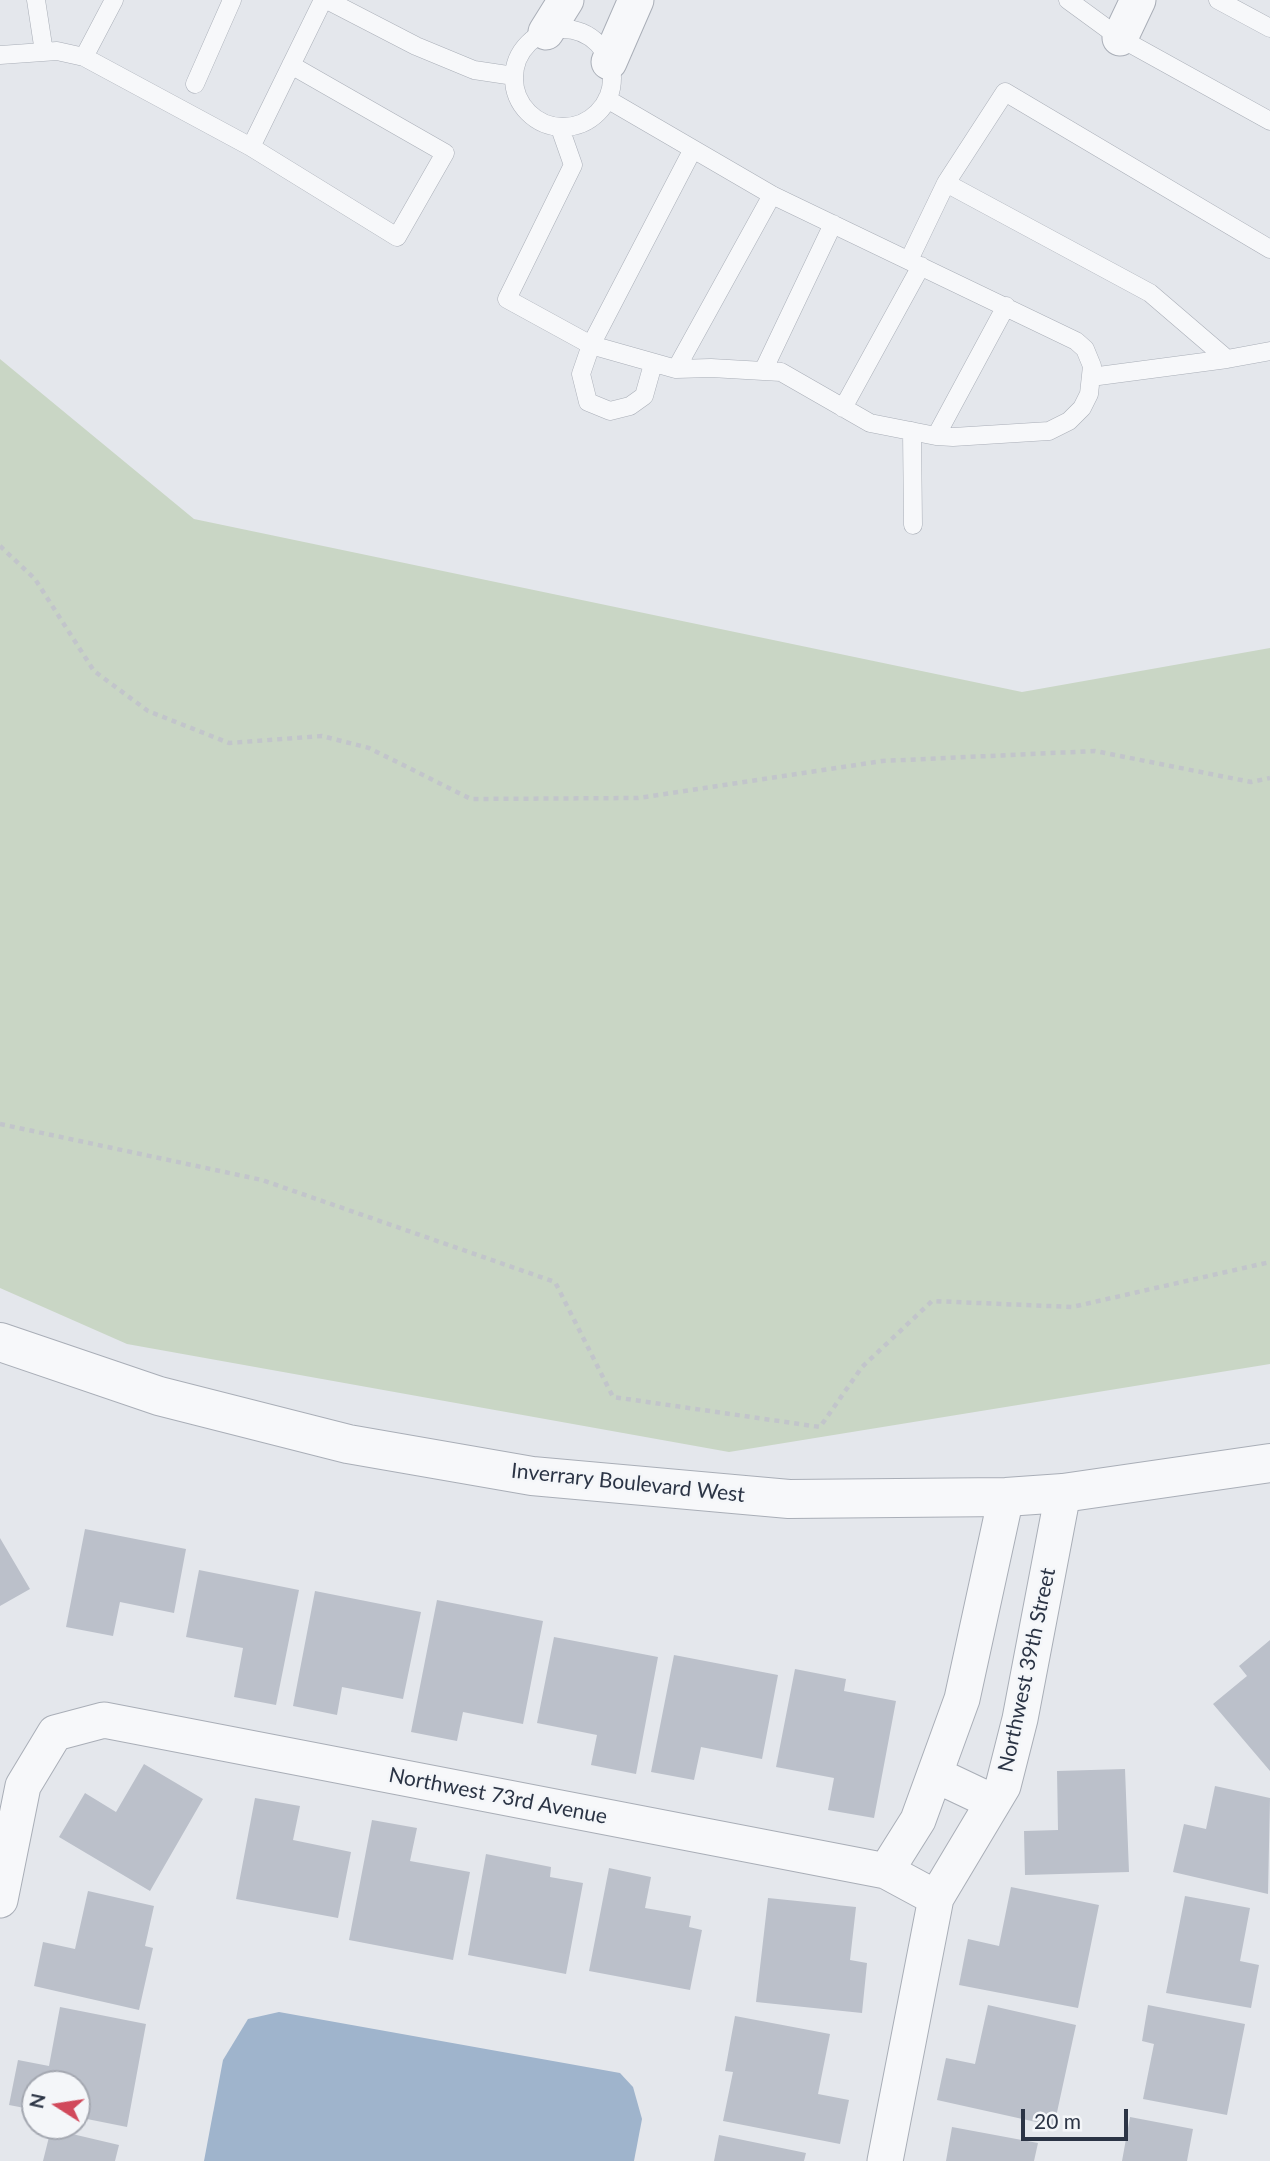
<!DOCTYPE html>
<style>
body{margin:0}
#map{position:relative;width:1270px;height:2161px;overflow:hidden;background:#e4e7ec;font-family:Lato,sans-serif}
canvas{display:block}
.north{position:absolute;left:21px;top:2070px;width:70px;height:70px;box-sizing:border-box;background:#f4f6f9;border:2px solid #a4a8b1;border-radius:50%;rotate:282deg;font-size:19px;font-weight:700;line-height:28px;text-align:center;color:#2b3445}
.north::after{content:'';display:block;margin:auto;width:24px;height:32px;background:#d1495b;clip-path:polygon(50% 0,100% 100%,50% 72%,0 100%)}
.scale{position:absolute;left:1021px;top:2109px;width:107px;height:32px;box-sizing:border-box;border:4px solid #2b3445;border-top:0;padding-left:9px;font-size:21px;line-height:24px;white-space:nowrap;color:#2b3445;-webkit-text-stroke:5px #f4f6f9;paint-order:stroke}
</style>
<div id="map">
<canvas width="1270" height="2161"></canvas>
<div class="north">N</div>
<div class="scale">20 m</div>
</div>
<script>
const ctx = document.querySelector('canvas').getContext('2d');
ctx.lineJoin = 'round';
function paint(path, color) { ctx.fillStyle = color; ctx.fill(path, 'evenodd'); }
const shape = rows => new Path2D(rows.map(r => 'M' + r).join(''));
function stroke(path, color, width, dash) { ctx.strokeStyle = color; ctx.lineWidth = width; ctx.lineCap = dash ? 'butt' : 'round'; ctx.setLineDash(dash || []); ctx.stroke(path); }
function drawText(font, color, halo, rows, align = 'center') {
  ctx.font = font + ' Lato,sans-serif'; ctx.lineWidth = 5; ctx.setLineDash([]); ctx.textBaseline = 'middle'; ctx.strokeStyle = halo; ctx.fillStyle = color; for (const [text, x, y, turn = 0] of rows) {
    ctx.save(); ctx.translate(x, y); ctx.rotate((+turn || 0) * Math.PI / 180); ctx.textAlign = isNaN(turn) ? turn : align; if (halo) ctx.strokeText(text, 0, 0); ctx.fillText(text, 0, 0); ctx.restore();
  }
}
paint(shape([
 [0,359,194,519,1022,692,1270,648,1270,1364,729,1452,127,1344,0,1288]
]), '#c9d6c5');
paint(shape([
 [279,2012,620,2073,633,2087,642,2119,634,2161,204,2161,223,2060,248,2019]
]), '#9fb4cc');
paint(shape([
 [85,1529,186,1549,174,1613,120,1602,113,1636,66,1627],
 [0,1538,30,1589,0,1606],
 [199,1570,299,1590,276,1705,234,1697,243,1648,186,1637],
 [315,1591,421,1612,403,1699,342,1687,337,1715,293,1706],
 [437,1600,543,1621,523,1724,463,1712,457,1741,411,1732],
 [554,1637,658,1657,636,1774,591,1765,597,1735,537,1723],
 [1270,1640,1270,1771,1213,1704,1247,1676,1239,1666],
 [674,1655,778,1675,762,1759,701,1747,694,1780,651,1772],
 [795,1669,846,1679,844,1691,896,1701,874,1818,828,1810,834,1778,776,1767],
 [144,1764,203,1799,150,1891,59,1837,85,1793,116,1812],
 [1125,1769,1129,1872,1025,1875,1024,1831,1058,1830,1057,1771],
 [1215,1786,1270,1798,1268,1894,1173,1872,1184,1824,1206,1829],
 [255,1798,300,1806,293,1840,351,1852,338,1918,236,1899],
 [372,1820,417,1828,410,1861,470,1872,453,1960,349,1940],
 [486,1854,551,1867,550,1877,583,1883,566,1974,468,1955],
 [609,1868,651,1877,645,1908,691,1916,689,1927,702,1930,690,1990,589,1971],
 [1011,1887,1099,1905,1078,2008,959,1985,968,1939,999,1946],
 [88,1891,154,1906,145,1946,153,1948,139,2010,34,1986,43,1942,75,1949],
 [1185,1896,1250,1908,1240,1961,1259,1965,1251,2008,1166,1993],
 [768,1898,856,1907,850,1960,867,1963,862,2013,756,2002],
 [988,2005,1076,2025,1054,2126,937,2100,946,2058,975,2064],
 [1148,2005,1245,2024,1227,2115,1143,2099,1154,2044,1142,2041],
 [60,2007,146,2024,127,2127,77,2117,77,2084,35,2084,35,2110,9,2105,18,2060,49,2066],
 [735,2016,830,2034,818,2094,849,2100,840,2144,723,2121,733,2072,725,2071],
 [1130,2117,1193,2129,1187,2161,1122,2161],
 [952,2127,1038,2143,1034,2161,946,2161],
 [51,2129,119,2145,115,2161,43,2161],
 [719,2135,806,2153,804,2161,714,2161]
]), '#bbc0ca');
const service = shape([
 [36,0,44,52],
 [327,0,416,46,474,70,514,76],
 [1068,0,1120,38,1270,121],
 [1218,0,1270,28],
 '514 78a49 49 0 1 1 98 0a49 49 0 1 1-98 0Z',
 [0,55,57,51,84,57,251,147,323,0],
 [84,57,114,0],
 [195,84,232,0],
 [607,99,772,195,1076,341,1085,349,1092,366,1089,394,1082,408,1069,421,1049,431,953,437,936,436,870,423,781,372,711,368,676,369,772,195],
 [560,128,573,165,507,299,591,345,693,149],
 [251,147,397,237,445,153,291,65],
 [946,183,1005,92,1270,249],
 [909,260,946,183,1150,293,1227,359],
 [653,364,644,396,630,406,610,411,588,402,581,374,591,345,676,369],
 [763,371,833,224],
 [1091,377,1227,359,1270,351],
 [843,408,921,266],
 [912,431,913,525],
 [936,436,1006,306]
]);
const minor = shape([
 [546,32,566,0],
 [1120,38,1138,0],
 [609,62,636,0],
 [936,1775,993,1802],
 [886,1871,918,1820,962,1699,1006,1497],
 [0,1900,23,1786,55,1733,104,1720,886,1871,936,1898],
 [885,2161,936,1898,1003,1786,1020,1719,1063,1493]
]);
const tertiary = shape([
 [0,1342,159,1396,348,1444,532,1476,789,1499,1006,1497,1063,1493,1270,1463]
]);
stroke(service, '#a9aeb7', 19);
stroke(minor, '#a9aeb7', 37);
stroke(tertiary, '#a9aeb7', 40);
stroke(shape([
 [0,546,35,579,94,671,148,711,229,743,322,736,369,748,471,799,638,798,882,761,1095,751,1251,782,1270,778],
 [0,1124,262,1180,555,1282,613,1397,820,1427,862,1367,932,1301,1072,1307,1270,1262]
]), '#c2c5cb', 4.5, [5, 5]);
stroke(service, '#f7f8fa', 18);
stroke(minor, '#f7f8fa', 35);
stroke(tertiary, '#f7f8fa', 38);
drawText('21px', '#2b3445', '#f4f6f9', [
 ["Inverrary Boulevard West",628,1483,6],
 ["Northwest 39th Street",1027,1670,-78],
 ["Northwest 73rd Avenue",498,1796,11]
]);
</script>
